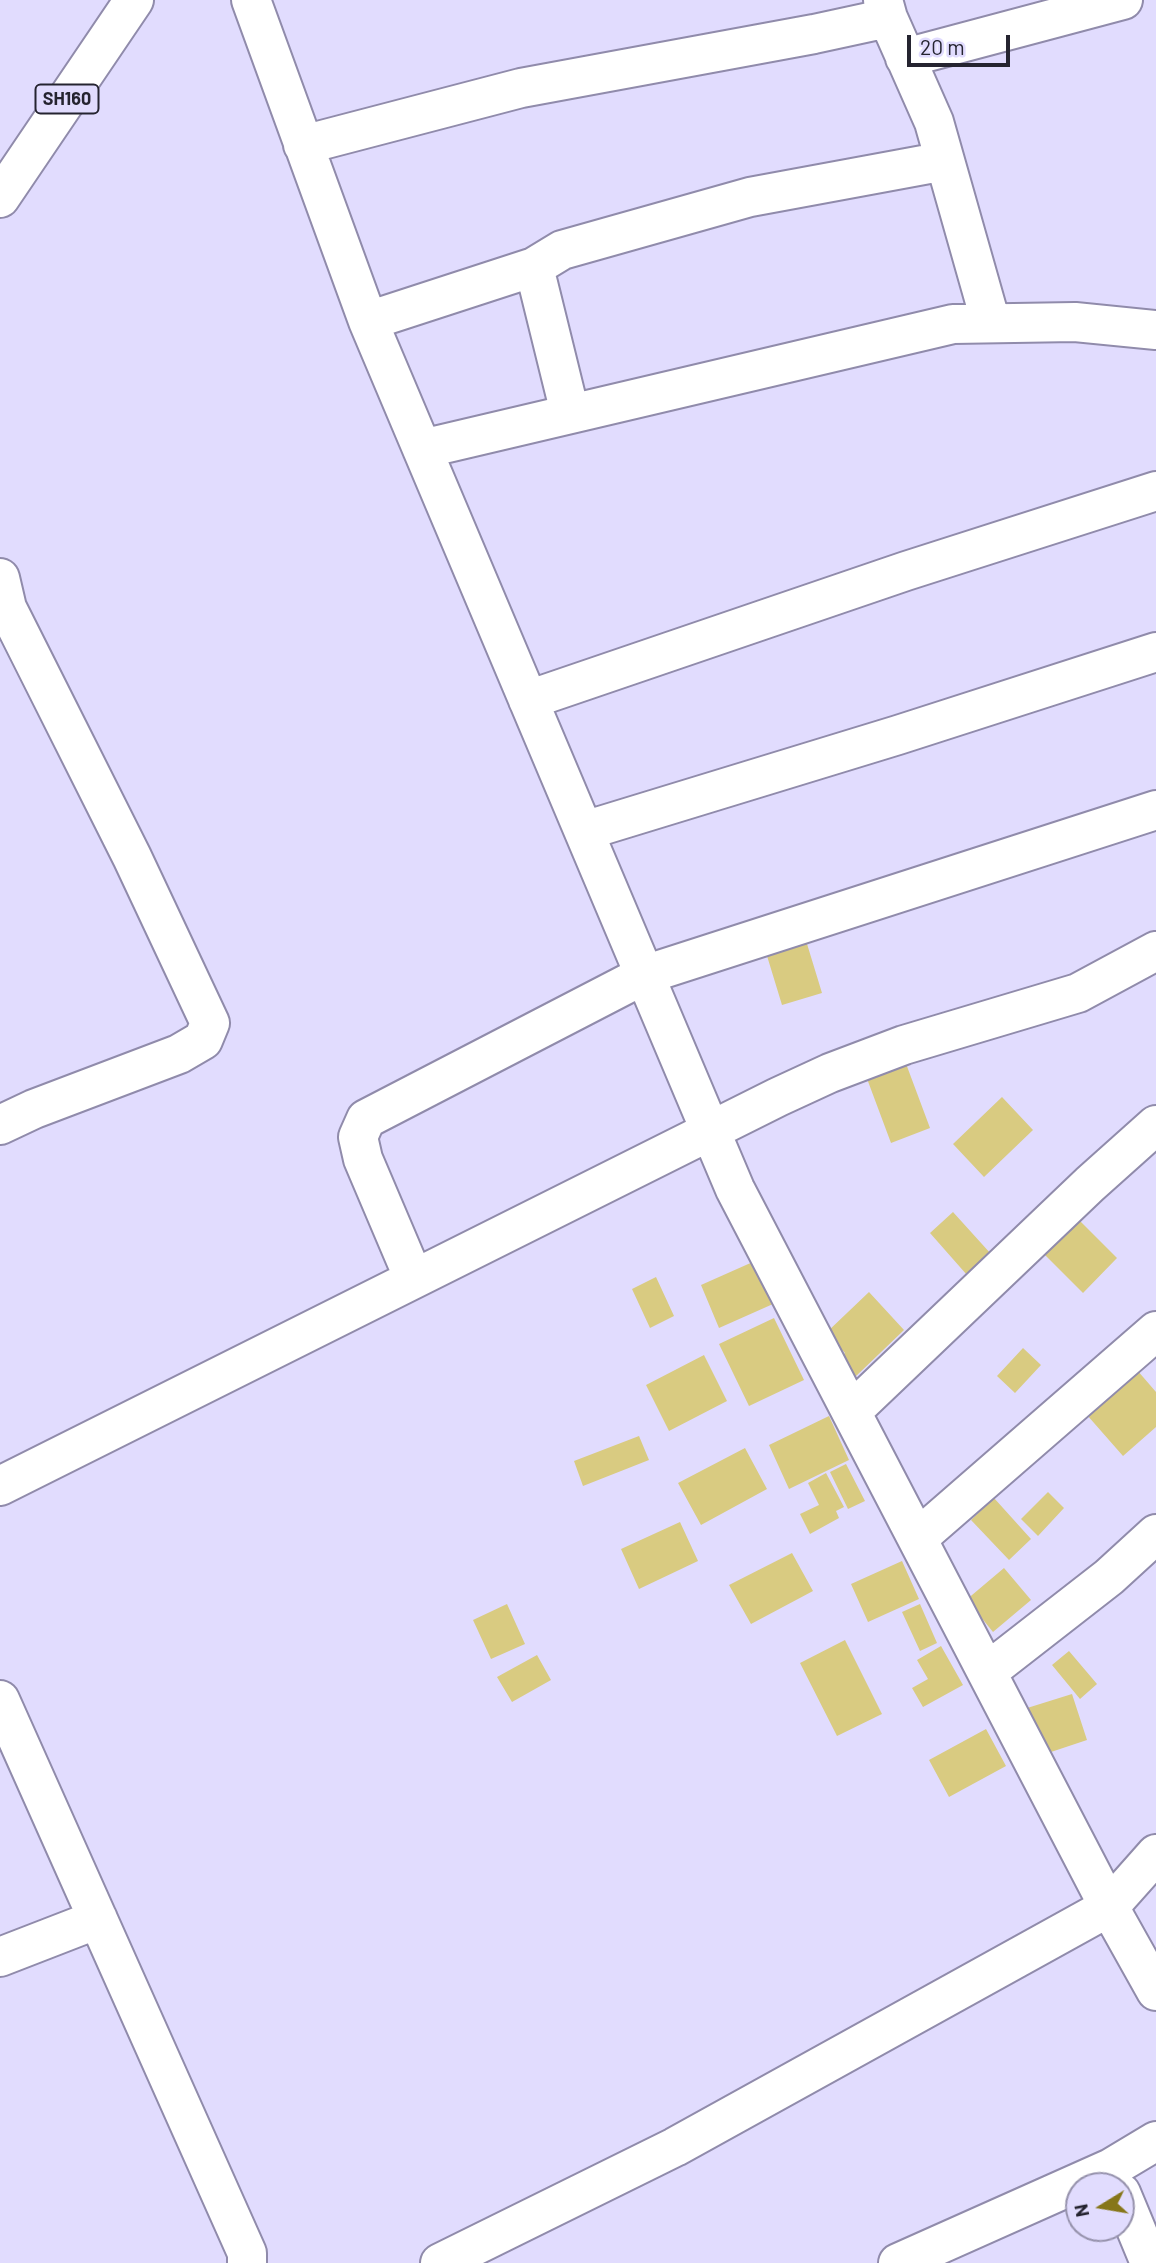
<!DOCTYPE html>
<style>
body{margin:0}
#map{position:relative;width:1156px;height:2263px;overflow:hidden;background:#e1dcfe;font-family:Barlow,sans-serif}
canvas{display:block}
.north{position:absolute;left:1065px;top:2172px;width:70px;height:70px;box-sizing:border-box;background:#e1dcfe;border:2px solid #9692ac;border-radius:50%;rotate:259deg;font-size:19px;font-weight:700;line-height:28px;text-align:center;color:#252430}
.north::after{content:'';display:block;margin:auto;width:24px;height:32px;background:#867619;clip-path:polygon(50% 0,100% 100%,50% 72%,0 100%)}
.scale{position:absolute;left:907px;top:35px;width:103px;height:32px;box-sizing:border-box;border:4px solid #252430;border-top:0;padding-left:9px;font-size:21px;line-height:24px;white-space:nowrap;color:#252430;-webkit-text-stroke:5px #e1dcfe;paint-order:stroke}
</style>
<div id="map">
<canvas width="1156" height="2263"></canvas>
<div class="north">N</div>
<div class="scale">20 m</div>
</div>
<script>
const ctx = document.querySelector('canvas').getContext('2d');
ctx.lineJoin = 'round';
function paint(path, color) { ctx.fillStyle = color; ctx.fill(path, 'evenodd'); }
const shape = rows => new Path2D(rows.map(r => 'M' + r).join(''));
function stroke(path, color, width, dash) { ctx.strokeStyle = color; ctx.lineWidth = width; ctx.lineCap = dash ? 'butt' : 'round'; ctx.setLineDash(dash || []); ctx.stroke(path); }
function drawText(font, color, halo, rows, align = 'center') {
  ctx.font = font + ' Barlow,sans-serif'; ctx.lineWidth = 5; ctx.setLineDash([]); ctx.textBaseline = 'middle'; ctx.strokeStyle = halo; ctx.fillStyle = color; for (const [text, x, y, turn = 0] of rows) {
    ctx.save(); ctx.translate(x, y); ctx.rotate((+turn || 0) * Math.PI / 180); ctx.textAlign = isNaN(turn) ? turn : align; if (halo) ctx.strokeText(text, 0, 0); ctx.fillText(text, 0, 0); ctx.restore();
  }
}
paint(shape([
 [804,934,822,993,782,1005,764,946],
 [905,1061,930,1128,891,1143,866,1076],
 [1002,1097,1033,1130,984,1177,953,1144],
 [953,1212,991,1254,967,1275,930,1233],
 [1073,1214,1117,1258,1083,1293,1039,1249],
 [755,1261,773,1304,719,1328,701,1285],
 [656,1277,674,1316,650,1328,632,1289],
 [869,1292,904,1330,854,1378,837,1360,845,1353,826,1333],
 [774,1318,804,1380,749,1406,719,1344],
 [1023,1348,1041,1365,1015,1393,997,1376],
 [704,1355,727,1401,669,1431,646,1385],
 [1137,1370,1156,1392,1156,1427,1123,1456,1087,1415],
 [829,1416,849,1460,789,1489,769,1445],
 [639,1436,649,1460,583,1486,574,1461],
 [745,1448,767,1489,701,1525,678,1483],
 [846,1464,865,1501,848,1509,830,1472],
 [826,1473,844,1507,836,1511,839,1518,810,1534,800,1514,819,1505,808,1483],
 [1048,1492,1064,1508,1038,1536,1021,1519],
 [994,1498,1031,1539,1009,1560,971,1520],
 [680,1522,698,1561,639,1589,621,1549],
 [792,1553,813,1591,751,1624,729,1585],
 [902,1561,919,1599,868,1622,851,1584],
 [1004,1568,1031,1600,993,1632,980,1616,973,1621,959,1606],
 [507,1604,525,1644,491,1659,473,1620],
 [920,1604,937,1643,920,1651,902,1612],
 [845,1640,882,1714,837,1736,800,1663],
 [941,1646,963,1685,923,1707,912,1688,928,1679,917,1660],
 [1069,1651,1097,1684,1080,1699,1052,1665],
 [537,1655,551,1680,512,1702,497,1677],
 [1072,1694,1087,1740,1039,1756,1024,1709],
 [986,1729,1006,1766,949,1797,929,1760]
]), '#d9cb81');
const street = shape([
 [251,0,368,321,735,1189,1109,1907,675,2147,440,2263],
 [883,0,888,18,934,122,991,323],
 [905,58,1123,0],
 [303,145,521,88,814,34,888,18],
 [368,321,534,267],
 [570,413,534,267,562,250,750,197,945,161],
 [422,449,953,324,1075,322,1156,330],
 [0,578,7,608,132,857,210,1023,203,1040,179,1054,34,1109,0,1125],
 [528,700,906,571,1156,491],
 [584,831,898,735,1156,652],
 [414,1279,363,1159,358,1137,366,1119,644,975,1156,810],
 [852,1411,1090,1184,1156,1125],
 [0,1486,778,1097,830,1073,904,1045,1078,993,1156,951],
 [918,1538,1156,1331],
 [987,1672,1109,1577,1156,1534],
 [0,1700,247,2253,247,2263],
 [1156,1854,1109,1907,1156,1991],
 [0,1957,98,1919],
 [1121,2193,1150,2263],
 [898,2263,1111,2168,1156,2141]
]);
const primary = shape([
 [0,198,134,0]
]);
stroke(street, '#908bab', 42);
stroke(primary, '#908bab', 42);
stroke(street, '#fff', 38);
stroke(primary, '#fff', 38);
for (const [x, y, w] of [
 [67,99,63]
]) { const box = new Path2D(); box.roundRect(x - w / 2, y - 14.5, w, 29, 5); ctx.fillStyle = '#e1dcfe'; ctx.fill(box); stroke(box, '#252430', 2); }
drawText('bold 18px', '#252430', null, [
 ["SH160",67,99]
]);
</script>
